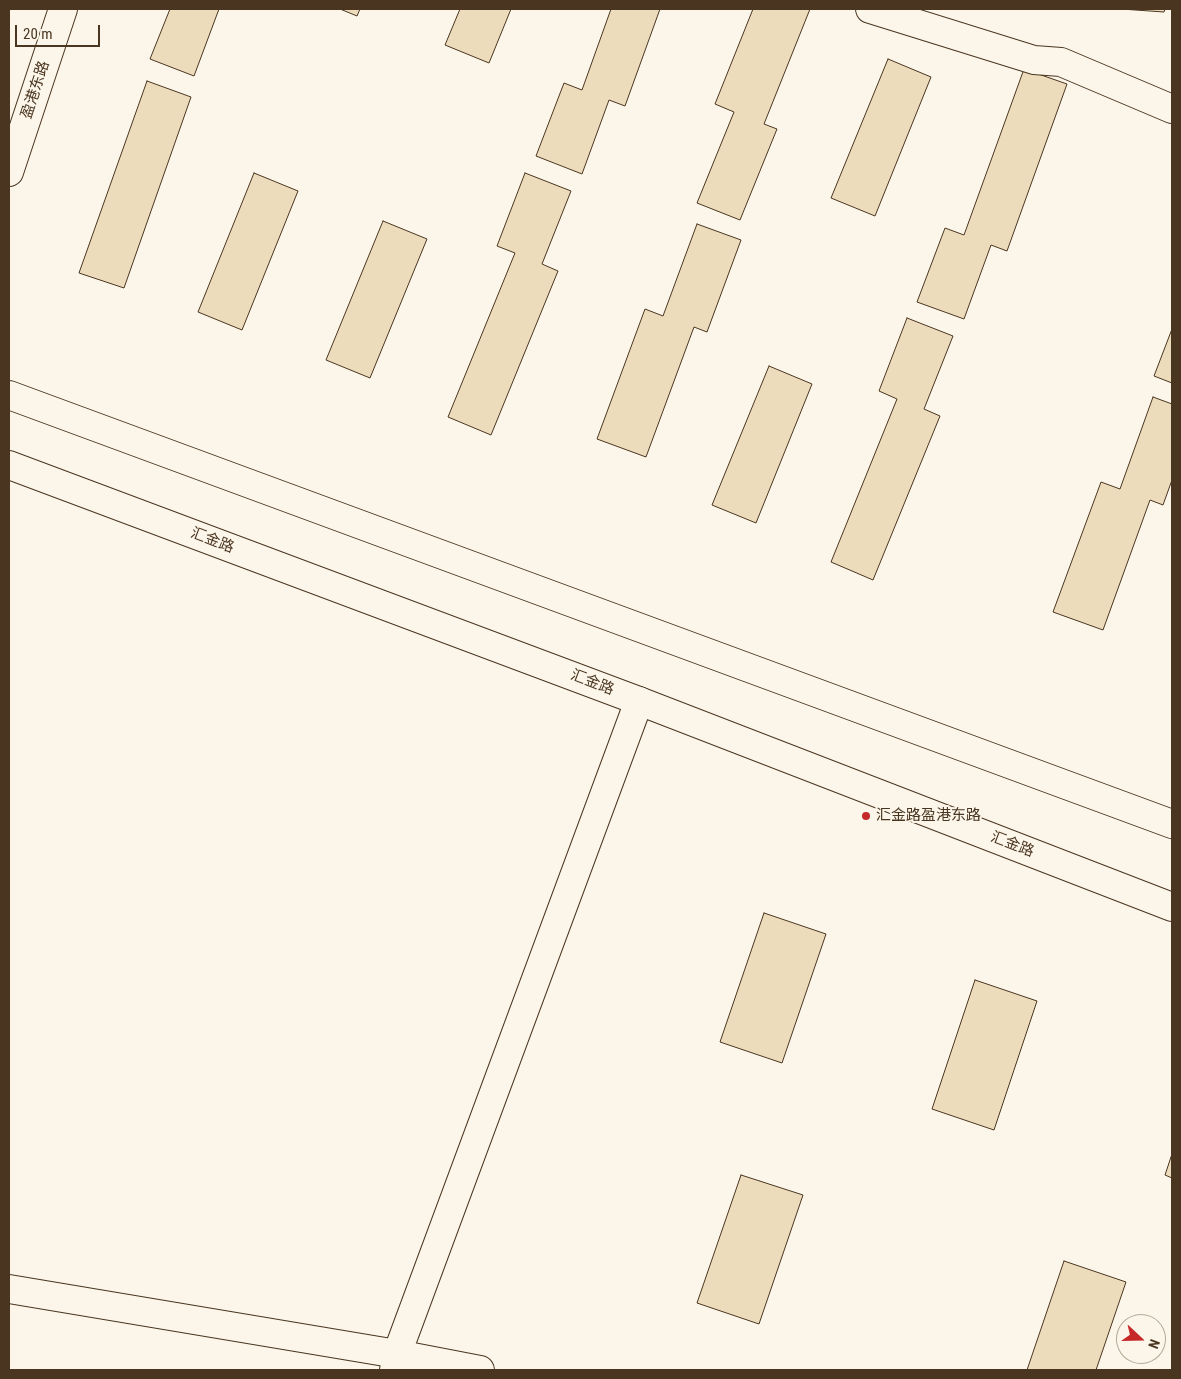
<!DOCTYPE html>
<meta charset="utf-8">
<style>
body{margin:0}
#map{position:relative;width:1181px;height:1379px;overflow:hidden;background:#fbf6e9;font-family:"Roboto Condensed",sans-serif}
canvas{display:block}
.frame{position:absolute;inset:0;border:10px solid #4a3520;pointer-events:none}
.north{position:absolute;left:1116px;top:1314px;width:50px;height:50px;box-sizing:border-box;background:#fbf6e9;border:1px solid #b4a999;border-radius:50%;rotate:111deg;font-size:14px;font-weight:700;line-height:20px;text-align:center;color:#4a3520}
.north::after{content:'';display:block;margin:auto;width:18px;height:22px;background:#c62828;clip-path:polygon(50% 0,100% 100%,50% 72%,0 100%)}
.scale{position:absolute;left:15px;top:25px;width:85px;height:22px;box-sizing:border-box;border:2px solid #4a3520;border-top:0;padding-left:6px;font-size:15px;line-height:18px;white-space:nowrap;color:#4a3520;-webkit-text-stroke:4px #fbf6e9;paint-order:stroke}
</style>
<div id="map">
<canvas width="1181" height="1379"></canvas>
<div class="frame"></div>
<div class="north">N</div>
<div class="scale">20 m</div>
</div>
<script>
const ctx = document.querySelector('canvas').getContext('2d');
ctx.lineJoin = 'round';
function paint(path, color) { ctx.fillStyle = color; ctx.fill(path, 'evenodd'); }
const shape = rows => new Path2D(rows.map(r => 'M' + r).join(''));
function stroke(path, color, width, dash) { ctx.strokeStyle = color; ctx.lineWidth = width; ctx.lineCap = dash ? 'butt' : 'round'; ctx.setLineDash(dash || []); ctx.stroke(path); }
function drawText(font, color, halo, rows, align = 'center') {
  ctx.font = font + ' "Roboto Condensed","Noto Sans SC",sans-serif'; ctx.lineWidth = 4; ctx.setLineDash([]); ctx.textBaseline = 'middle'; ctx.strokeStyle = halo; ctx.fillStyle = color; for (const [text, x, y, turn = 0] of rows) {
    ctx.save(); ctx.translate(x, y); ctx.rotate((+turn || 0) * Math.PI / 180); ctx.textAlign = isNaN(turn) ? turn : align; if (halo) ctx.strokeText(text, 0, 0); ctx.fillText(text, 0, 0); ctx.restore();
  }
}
const building = shape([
 [170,9,219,9,194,76,150,59,170,9],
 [340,9,360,9,357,16,340,9],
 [460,9,511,9,489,63,445,45,460,9],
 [611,9,660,9,625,106,609,100,582,174,536,156,564,83,582,90,611,9],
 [753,9,810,9,764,124,777,129,740,220,697,203,734,112,715,104,753,9],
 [1121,9,1165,9,1164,12,1121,9],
 [888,59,931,77,875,216,831,198,888,59],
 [1024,69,1067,84,1007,251,991,245,964,319,917,302,945,228,964,235,1024,69],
 [147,81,191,97,124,288,79,273,147,81],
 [254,173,298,191,242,330,198,312,254,173],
 [525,173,571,191,542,264,558,271,491,435,448,417,515,253,497,246,525,173],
 [383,221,427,239,370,378,326,360,383,221],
 [697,224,741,240,707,332,694,327,646,457,597,439,645,309,663,316,697,224],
 [907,318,953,336,924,409,940,416,873,580,831,562,897,399,879,391,907,318],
 [1172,329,1172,383,1154,376,1172,329],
 [769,366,812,384,756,523,712,505,769,366],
 [1153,397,1172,404,1172,480,1163,505,1150,500,1103,630,1053,612,1101,482,1120,489,1153,397],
 [764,913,826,934,782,1063,720,1042,764,913],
 [975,980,1037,1001,994,1130,932,1109,975,980],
 [1172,1154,1172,1178,1165,1175,1172,1154],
 [741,1175,803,1195,759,1324,697,1303,741,1175],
 [1064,1261,1126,1282,1096,1370,1027,1370,1064,1261]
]);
paint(building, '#ecdcbc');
stroke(building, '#4a3520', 1);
const minor = shape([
 [870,9,1034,60,1061,62,1172,109],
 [9,1289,397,1354,480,1370],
 [394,1370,397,1354,639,701]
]);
const major = shape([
 [9,172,63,9],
 [9,395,1172,824],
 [9,465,639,701,1172,907]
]);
stroke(minor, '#4a3520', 30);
stroke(major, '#4a3520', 30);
stroke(minor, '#fbf6e9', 28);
stroke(major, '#fbf6e9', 28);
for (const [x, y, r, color] of [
 [866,816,5,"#c62828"]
]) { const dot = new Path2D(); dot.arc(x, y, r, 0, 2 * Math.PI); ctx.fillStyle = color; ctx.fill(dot); stroke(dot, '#fbf6e9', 2); }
drawText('15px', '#4a3520', '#fbf6e9', [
 ["盈港东路",36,90,-72],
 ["汇金路",212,541,21],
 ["汇金路",592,683,21],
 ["汇金路",1012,845,21]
]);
drawText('15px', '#4a3520', '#fbf6e9', [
 ["汇金路盈港东路",876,816]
], 'left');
</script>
